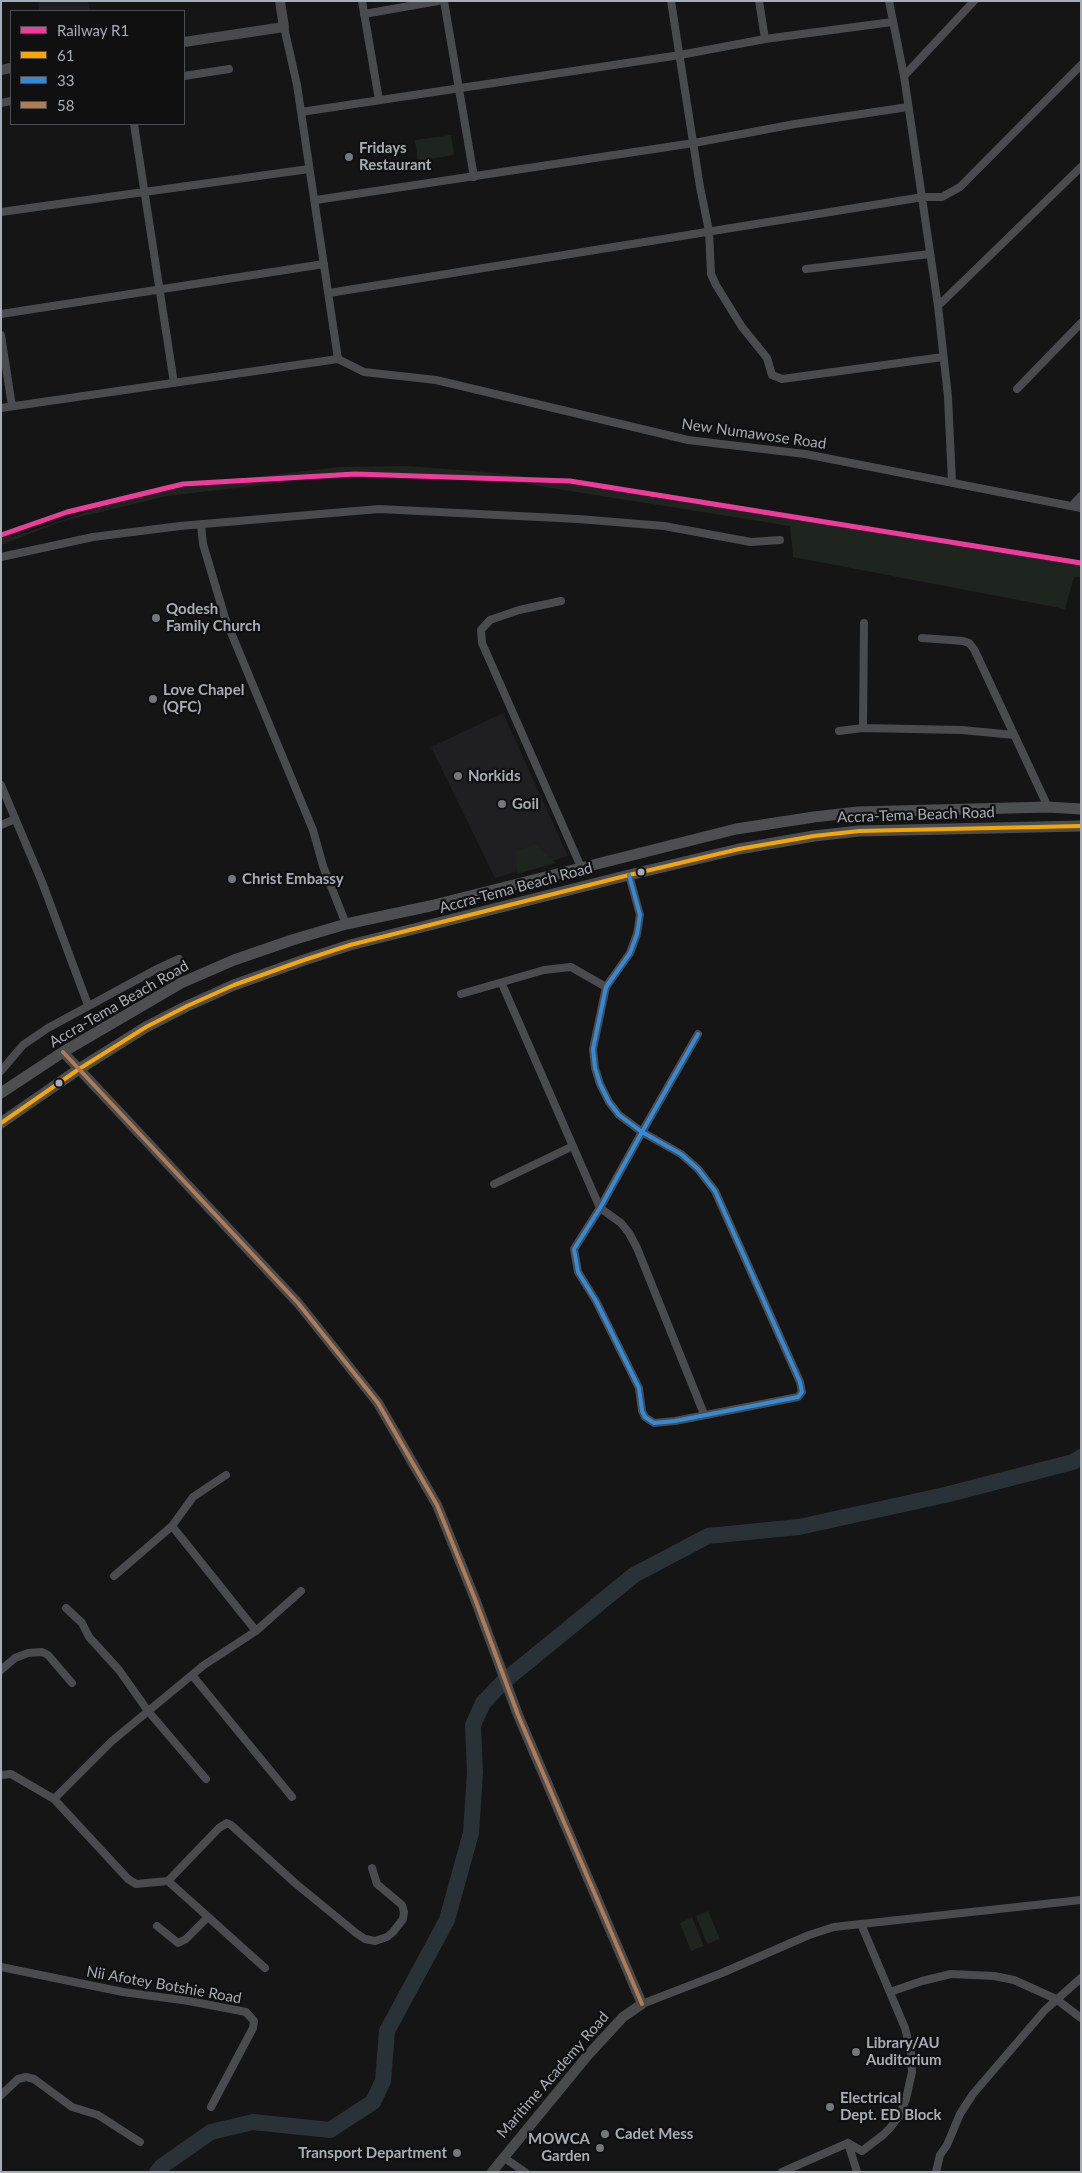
<!DOCTYPE html>
<style>
body{margin:0}
#map{position:relative;width:1082px;height:2173px;overflow:hidden;background:#151516;font-family:Lato,sans-serif}
canvas{display:block}
.frame{position:absolute;inset:0;border:2px solid #a7adb6;pointer-events:none}
.legend{position:absolute;left:10px;top:10px;width:175px;height:115px;box-sizing:border-box;background:#101011;border:1px solid #4c4f53;margin:0;padding:6px 9px;list-style:none;font-size:15px;color:#a7adb6}
.legend li{display:flex;align-items:center;gap:10px;height:25px}
.legend b{width:25px;border:1px solid #4c4f53}
</style>
<div id="map">
<canvas width="1082" height="2173"></canvas>
<div class="frame"></div>
<ul class="legend">
<li><b style="height:6px;background:#f13a9d"></b>Railway R1</li>
<li><b style="height:6px;background:#f7a600"></b>61</li>
<li><b style="height:6px;background:#338bd7"></b>33</li>
<li><b style="height:6px;background:#b07c57"></b>58</li>
</ul>
</div>
<script>
const ctx = document.querySelector('canvas').getContext('2d');
ctx.lineJoin = 'round';
function paint(path, color) { ctx.fillStyle = color; ctx.fill(path, 'evenodd'); }
const shape = rows => new Path2D(rows.map(r => 'M' + r).join(''));
function stroke(path, color, width, dash) { ctx.strokeStyle = color; ctx.lineWidth = width; ctx.lineCap = dash ? 'butt' : 'round'; ctx.setLineDash(dash || []); ctx.stroke(path); }
function drawText(font, color, halo, rows, align = 'center') {
  ctx.font = font + ' Lato,sans-serif'; ctx.lineWidth = 4.5; ctx.setLineDash([]); ctx.textBaseline = 'middle'; ctx.strokeStyle = halo; ctx.fillStyle = color; for (const [text, x, y, turn = 0] of rows) {
    ctx.save(); ctx.translate(x, y); ctx.rotate((+turn || 0) * Math.PI / 180); ctx.textAlign = isNaN(turn) ? turn : align; if (halo) ctx.strokeText(text, 0, 0); ctx.fillText(text, 0, 0); ctx.restore();
  }
}
paint(shape([
 [38,1,88,1,90,11,39,11],
 [503,713,568,856,495,878,431,747]
]), '#1f1f21');
paint(shape([
 [451,135,454,155,418,161,415,140],
 [407,466,486,472,701,499,1081,565,1081,577,1074,577,1065,609,793,557,790,526,526,484,374,475,288,482,167,496,63,521,1,545,1,534,9,531,12,537,132,497,212,482,339,467],
 [535,844,556,863,517,874,515,851],
 [708,1911,720,1939,707,1944,696,1916],
 [692,1917,704,1946,691,1951,680,1923]
]), '#1e241e');
stroke(shape([
 [157,2172,162,2166,211,2132,253,2122,330,2130,373,2102,383,2081,387,2031,447,1920,471,1833,475,1773,473,1725,483,1703,503,1682,634,1575,708,1536,799,1527,945,1495,1073,1462,1081,1457]
]), '#293237', 16);
stroke(shape([
 [362,1,379,100],
 [444,1,474,177],
 [671,1,700,187,709,231,711,274,716,285,742,327,767,358,772,375,782,379,943,357],
 [759,1,765,39],
 [889,1,904,76,938,306,948,397,952,482],
 [364,14,438,1],
 [284,27,297,85,338,359],
 [184,76,229,69],
 [904,76,974,1],
 [1,103,11,101],
 [301,112,680,55,765,39,892,22],
 [134,124,174,383],
 [316,200,694,143,795,124,908,107],
 [1,212,309,169],
 [806,269,930,254],
 [329,293,923,197,942,197,960,187,1081,65],
 [938,306,1081,167],
 [1,314,324,264],
 [1,335,12,406],
 [338,359,364,372,436,380,688,440,805,454,1081,508],
 [1017,389,1081,323],
 [1,408,338,359],
 [1072,506,1081,496],
 [201,525,203,544,225,618,313,830,323,866,346,924],
 [1,557,93,537,180,526,379,509,578,519,664,526,751,542,780,540],
 [561,601,519,610,490,620,481,630,482,643,581,867],
 [922,638,963,641,969,643,974,649,1048,807],
 [863,728,864,623],
 [839,731,863,728,962,730,1014,735],
 [1,785,42,882,88,1005],
 [1,825,15,819],
 [629,875,640,915,637,934,630,953,606,987,593,1049,595,1068,600,1084,609,1102,619,1115,642,1132,681,1154,698,1169,715,1191,800,1382,802,1392,798,1397,675,1421,654,1423,645,1417,642,1411,639,1388,596,1301,578,1272,574,1249,600,1208,642,1132,698,1034],
 [502,984,600,1208,621,1223,629,1233,637,1248,704,1414],
 [461,994,544,970,571,967,606,987],
 [1,1071,23,1045,48,1028,155,970,179,959],
 [494,1184,573,1146],
 [172,1526,256,1631],
 [114,1576,172,1526,193,1497,226,1475],
 [66,1608,82,1623,89,1637,119,1670,148,1711,206,1779],
 [1,1670,15,1658,28,1653,42,1652,48,1655,72,1683],
 [192,1675,292,1797],
 [1,1775,11,1774,54,1799,128,1879,136,1884,168,1881,219,1828,227,1823,231,1825,295,1883,356,1933,365,1939,375,1941,387,1937,393,1932,403,1919,404,1912,402,1905,377,1884,372,1868],
 [54,1799,112,1741,204,1665,256,1631,301,1591],
 [168,1881,265,1968],
 [157,1926,178,1943,186,1939,207,1918],
 [1,1967,123,1992,189,2001,246,2012,254,2021,253,2028,211,2107],
 [890,1992,922,1981,951,1974,994,1976,1014,1980,1056,1999,1081,2018],
 [642,2004,722,1973,809,1935,834,1927,1081,1900],
 [1,2095,18,2079,26,2077,34,2079,72,2107,98,2115,140,2142],
 [848,2143,862,2151,883,2135,890,2128,899,2116,906,2099,912,2072,911,2052,905,2028,861,1924],
 [848,2143,857,2172],
 [503,2157,525,2172],
 [782,2172,848,2143],
 [936,2172,940,2155,947,2145,960,2114,973,2094,1045,2010,1081,1978]
]), '#4a4b4e', 8);
stroke(shape([
 [184,42,284,27,280,1],
 [1,70,11,68],
 [63,1052,298,1303,378,1403,437,1505,475,1599,518,1715,642,2004,623,2017,588,2055,492,2172]
]), '#494a4c', 10);
stroke(shape([
 [1,1093,63,1052,181,983,234,960,292,940,346,924,430,906,736,829,814,817,858,812,1048,807,1081,809],
 [1,1123,79,1069,146,1027,187,1006,234,985,301,961,350,945,629,875,739,849,814,836,859,831,1081,826]
]), '#4c4e50', 11);
stroke(shape([
 [1,1123,79,1069,146,1027,187,1006,234,985,301,961,350,945,629,875,739,849,814,836,859,831,1081,826]
]), '#f7a600', 4);
stroke(shape([
 [629,875,640,915,637,934,630,953,606,987,593,1049,595,1068,600,1084,609,1102,619,1115,642,1132,681,1154,698,1169,715,1191,800,1382,802,1392,798,1397,675,1421,654,1423,645,1417,642,1411,639,1388,596,1301,578,1272,574,1249,600,1208,642,1132,698,1034]
]), '#338bd7', 4);
stroke(shape([
 [63,1052,298,1303,378,1403,437,1505,475,1599,518,1715,642,2004]
]), '#b07c57', 4);
stroke(shape([
 [1,535,67,512,183,484,355,474,570,481,1081,563]
]), '#f13a9d', 5);
for (const [x, y, r, color] of [
 [349,157,5,"#74787e"],
 [156,618,5,"#74787e"],
 [153,699,5,"#74787e"],
 [458,776,5,"#74787e"],
 [502,804,5,"#74787e"],
 [641,872,4.5,"#a7adb6"],
 [232,879,5,"#74787e"],
 [59,1083,4.5,"#a7adb6"],
 [856,2052,5,"#74787e"],
 [830,2107,5,"#74787e"],
 [605,2134,5,"#74787e"],
 [600,2148,5,"#74787e"],
 [457,2153,5,"#74787e"]
]) { const dot = new Path2D(); dot.arc(x, y, r, 0, 2 * Math.PI); ctx.fillStyle = color; ctx.fill(dot); stroke(dot, '#101011', 2); }
drawText('bold 15px', '#a7adb6', '#101011', [
 ["Fridays",359,148],
 ["Restaurant",359,165],
 ["Qodesh",166,609],
 ["Family Church",166,626],
 ["Love Chapel",163,690],
 ["(QFC)",163,707],
 ["Norkids",468,776],
 ["Goil",512,804],
 ["Christ Embassy",242,879],
 ["Library/AU",866,2043],
 ["Auditorium",866,2060],
 ["Electrical",840,2098],
 ["Dept. ED Block",840,2115],
 ["Cadet Mess",615,2134],
 ["MOWCA",590,2139,"right"],
 ["Garden",590,2156,"right"],
 ["Transport Department",447,2153,"right"]
], 'left');
drawText('15px', '#a7adb6', '#101011', [
 ["New Numawose Road",754,434,8],
 ["Accra-Tema Beach Road",916,815,-2],
 ["Accra-Tema Beach Road",516,888,-15],
 ["Accra-Tema Beach Road",119,1004,-30],
 ["Nii Afotey Botshie Road",164,1985,10],
 ["Maritime Academy Road",553,2075,-49]
]);
</script>
